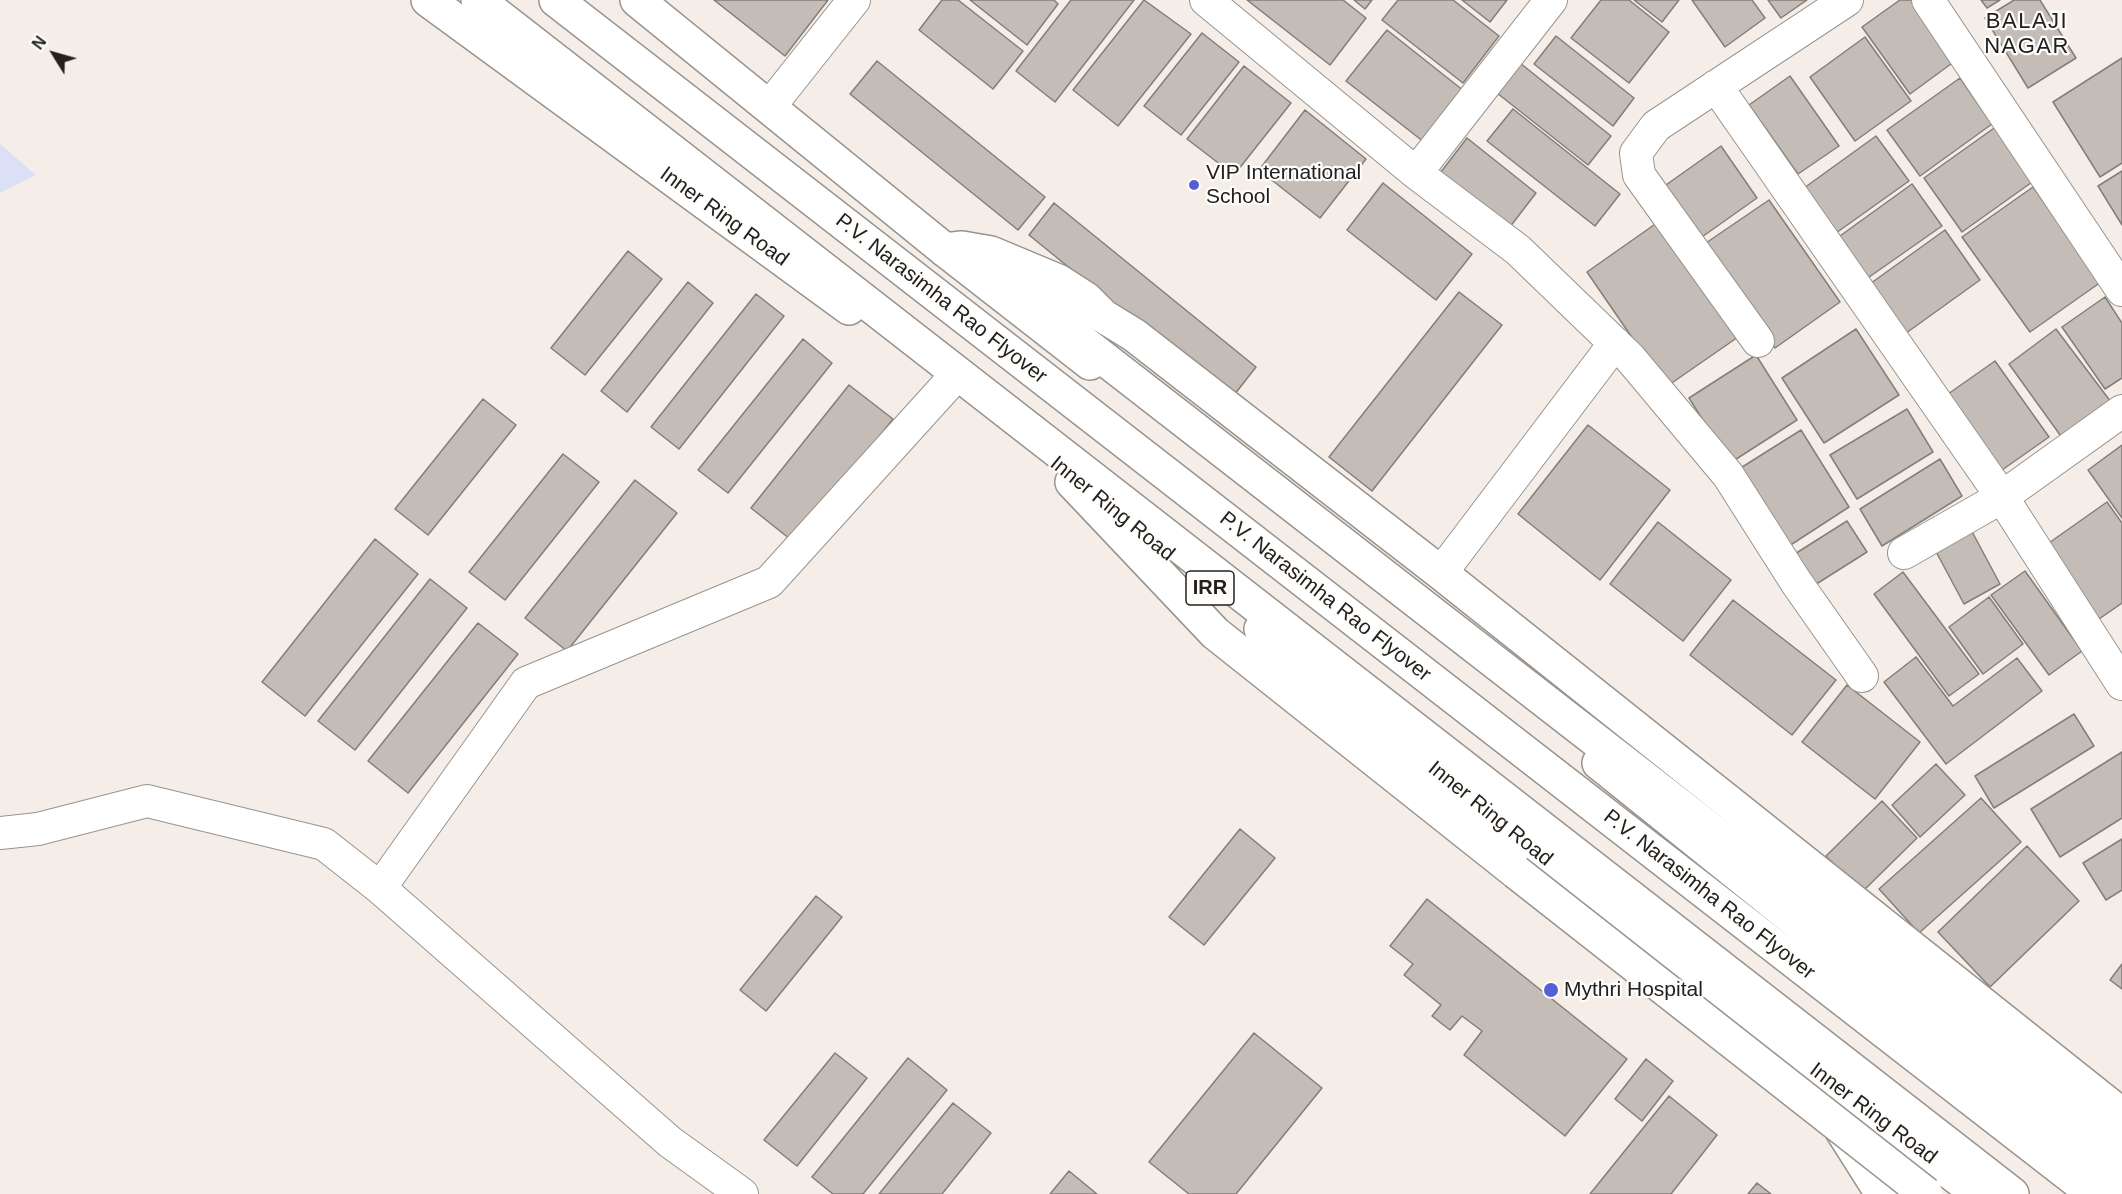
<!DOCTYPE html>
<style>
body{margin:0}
#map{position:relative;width:2122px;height:1194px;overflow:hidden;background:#f5eee8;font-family:Helvetica,sans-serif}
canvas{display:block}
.north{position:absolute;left:24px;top:24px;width:60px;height:60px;-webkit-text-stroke:4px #fefdfb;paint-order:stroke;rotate:307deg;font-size:16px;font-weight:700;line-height:24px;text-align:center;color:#23211e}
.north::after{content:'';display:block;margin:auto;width:21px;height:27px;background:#23211e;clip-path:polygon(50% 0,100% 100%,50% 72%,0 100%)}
</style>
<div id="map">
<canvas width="2122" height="1194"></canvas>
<div class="north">N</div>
</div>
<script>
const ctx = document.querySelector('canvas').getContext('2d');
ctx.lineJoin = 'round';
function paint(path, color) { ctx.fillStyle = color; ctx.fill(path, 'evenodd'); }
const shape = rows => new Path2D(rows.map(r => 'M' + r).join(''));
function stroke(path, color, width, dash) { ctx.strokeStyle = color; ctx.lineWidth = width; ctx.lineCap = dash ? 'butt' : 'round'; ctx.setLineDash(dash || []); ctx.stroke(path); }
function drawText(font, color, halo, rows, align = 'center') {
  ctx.font = font + ' Helvetica,sans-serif'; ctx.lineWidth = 4.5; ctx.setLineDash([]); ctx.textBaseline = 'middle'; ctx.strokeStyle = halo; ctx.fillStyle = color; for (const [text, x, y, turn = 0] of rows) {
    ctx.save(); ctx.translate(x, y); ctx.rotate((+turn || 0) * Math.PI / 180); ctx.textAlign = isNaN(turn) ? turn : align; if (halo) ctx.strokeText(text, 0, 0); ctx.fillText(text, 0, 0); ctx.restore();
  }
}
paint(shape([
 [0,144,36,175,0,193]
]), '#dbe0f6');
const building = shape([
 [714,0,828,0,785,56,714,0],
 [942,0,958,0,1023,51,993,89,919,30,942,0],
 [970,0,1054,0,1058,4,1027,45,970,0],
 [1071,0,1134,0,1055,102,1016,71,1071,0],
 [1144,0,1191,34,1118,126,1073,90,1144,0],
 [1247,0,1343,0,1366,18,1330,65,1247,0],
 [1354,0,1372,0,1365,9,1354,0],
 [1398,0,1453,0,1499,36,1463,83,1382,20,1398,0],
 [1462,0,1507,0,1490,22,1462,0],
 [1601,0,1629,0,1669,32,1629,83,1571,38,1601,0],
 [1634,0,1679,0,1662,22,1634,0],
 [1692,0,1752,0,1765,18,1725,47,1692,0],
 [1768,0,1807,0,1781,18,1768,0],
 [1900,0,1912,0,1955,61,1910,94,1862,27,1900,0],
 [1981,0,2000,0,1987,8,1981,0],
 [2014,0,2040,0,2076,58,2028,88,1985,18,2014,0],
 [1387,30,1469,95,1429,146,1346,81,1387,30],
 [1202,33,1239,62,1181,135,1144,106,1202,33],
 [1556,36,1634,98,1613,126,1534,64,1556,36],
 [1865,37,1911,101,1855,141,1810,77,1865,37],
 [2122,58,2122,163,2100,177,2053,102,2122,58],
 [877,61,1045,197,1018,230,850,94,877,61],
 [1520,63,1611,136,1588,165,1497,93,1520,63],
 [1244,66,1291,103,1234,175,1187,139,1244,66],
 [1790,76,1839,146,1798,174,1749,105,1790,76],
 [1960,78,1992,124,1920,176,1887,130,1960,78],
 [1513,109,1620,194,1595,226,1487,141,1513,109],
 [1305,110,1366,159,1320,218,1259,170,1305,110],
 [1997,126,2035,180,1962,232,1924,178,1997,126],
 [1876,136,1909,181,1836,233,1804,188,1876,136],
 [1467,138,1536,193,1503,236,1434,181,1467,138],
 [1721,146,1757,198,1692,244,1656,192,1721,146],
 [2122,171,2122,225,2098,186,2122,171],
 [1383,183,1472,254,1436,300,1347,230,1383,183],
 [1912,184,1942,226,1862,282,1833,241,1912,184],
 [2033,187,2101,282,2030,332,1962,237,2033,187],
 [1769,200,1840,302,1775,348,1703,245,1769,200],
 [1054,203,1256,367,1231,399,1029,235,1054,203],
 [1661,220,1741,335,1666,387,1587,272,1661,220],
 [1945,230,1980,280,1902,336,1867,286,1945,230],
 [628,251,662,279,585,375,551,348,628,251],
 [688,282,713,303,627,412,601,391,688,282],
 [1459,292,1502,325,1372,491,1329,457,1459,292],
 [756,294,784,316,679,449,651,427,756,294],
 [2105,297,2122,323,2122,378,2105,389,2062,327,2105,297],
 [1856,329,1899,395,1824,443,1782,378,1856,329],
 [2056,329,2117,410,2068,446,2009,364,2056,329],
 [803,339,832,363,728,493,698,470,803,339],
 [1756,355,1797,420,1730,463,1689,398,1756,355],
 [1995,361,2049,437,2002,470,1948,394,1995,361],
 [849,385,893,419,795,543,751,508,849,385],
 [483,399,516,425,428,535,395,509,483,399],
 [1907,409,1933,452,1857,499,1830,455,1907,409],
 [1588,425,1670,490,1600,580,1518,514,1588,425],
 [1801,430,1849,507,1789,546,1739,469,1801,430],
 [2122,445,2122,518,2088,470,2122,445],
 [563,454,599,482,505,600,469,572,563,454],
 [1940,459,1962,496,1882,546,1860,509,1940,459],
 [635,480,677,513,567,651,525,618,635,480],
 [2107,502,2122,523,2122,603,2099,619,2046,545,2107,502],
 [1847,521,1867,552,1810,588,1790,557,1847,521],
 [1658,522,1731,580,1683,641,1610,584,1658,522],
 [1969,526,2000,584,1964,604,1933,546,1969,526],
 [375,539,418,574,305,716,262,682,375,539],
 [2025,571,2082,651,2049,675,1991,595,2025,571],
 [1903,572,1979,674,1949,696,1874,594,1903,572],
 [430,579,467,608,355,750,318,721,430,579],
 [1989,597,2023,644,1983,674,1949,627,1989,597],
 [1733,600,1836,680,1792,735,1690,655,1733,600],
 [478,623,518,654,408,793,368,761,478,623],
 [1916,657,1953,706,2017,658,2042,691,1946,764,1884,682,1916,657],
 [1847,685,1920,742,1875,799,1802,742,1847,685],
 [2074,714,2094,746,1994,808,1975,776,2074,714],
 [2122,752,2122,818,2060,857,2031,809,2122,752],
 [1936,764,1965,795,1920,837,1892,805,1936,764],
 [1981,798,2021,842,1919,933,1879,889,1981,798],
 [1882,801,1917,838,1861,893,1826,856,1882,801],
 [1240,829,1275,858,1204,945,1169,917,1240,829],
 [2122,839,2122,890,2106,900,2083,863,2122,839],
 [2027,846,2079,901,1990,987,1938,932,2027,846],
 [816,896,842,917,766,1011,740,990,816,896],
 [1427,899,1627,1059,1565,1136,1464,1055,1482,1031,1462,1016,1450,1030,1432,1016,1441,1005,1404,975,1413,964,1390,946,1427,899],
 [2122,964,2122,989,2110,980,2122,964],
 [1254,1033,1322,1088,1236,1194,1189,1194,1149,1162,1254,1033],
 [835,1053,867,1078,797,1166,764,1140,835,1053],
 [908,1058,947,1090,863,1194,833,1194,812,1177,908,1058],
 [1646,1059,1673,1081,1642,1121,1615,1099,1646,1059],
 [1669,1096,1717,1135,1671,1194,1590,1194,1669,1096],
 [953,1103,991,1133,942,1194,879,1194,953,1103],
 [1069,1171,1097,1194,1050,1194,1069,1171],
 [1757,1183,1771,1194,1748,1194,1757,1183]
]);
paint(building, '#c4bdb7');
stroke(building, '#847e78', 1.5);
const street = shape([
 [1206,0,1416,173,1518,250,1630,358,1728,475,1796,582,1862,676],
 [1928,0,2122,290],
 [1716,86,2002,497,2122,684],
 [770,106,854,0],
 [1416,173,1551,0],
 [1758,341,1639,175,1636,153,1656,126,1847,0],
 [1904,553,2002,497,2122,411],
 [1441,573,1615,343],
 [0,833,38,829,147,801,324,844,380,888,670,1142,742,1194],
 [380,888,526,683,769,582,950,382]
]);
const secondary = shape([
 [945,250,962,248,991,253,1058,281,1086,299,1103,316,1134,335,1441,573,2122,1115],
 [1841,1129,1879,1189,1885,1194]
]);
const primary = shape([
 [428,0,849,308],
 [637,0,945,250,1090,363],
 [1261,629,1715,996,1979,1194],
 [1599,763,2122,1183]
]);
const highway = shape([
 [478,0,2012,1194],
 [556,0,2094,1194],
 [972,270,1034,293,1053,309,1084,343,2122,1149],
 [1072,482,1215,633,1516,872]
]);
stroke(street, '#9a938d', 34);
stroke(secondary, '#9a938d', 36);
stroke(primary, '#9a938d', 36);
stroke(highway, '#9a938d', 36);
stroke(street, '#fff', 32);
stroke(secondary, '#fff', 33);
stroke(primary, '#fff', 33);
stroke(highway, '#fff', 33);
const highwayBridge = shape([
 [1516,872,1926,1194]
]);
stroke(highwayBridge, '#9a938d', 36, []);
stroke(highwayBridge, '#fff', 33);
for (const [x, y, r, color] of [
 [1194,185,6,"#555fd5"],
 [1551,990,8,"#555fd5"]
]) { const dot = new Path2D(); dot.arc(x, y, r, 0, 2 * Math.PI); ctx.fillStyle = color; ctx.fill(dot); stroke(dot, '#fefdfb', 2); }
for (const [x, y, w] of [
 [1210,588,48]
]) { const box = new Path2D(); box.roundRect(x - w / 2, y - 17, w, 34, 4.5); ctx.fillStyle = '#fefdfb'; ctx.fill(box); stroke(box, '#23211e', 1.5); }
drawText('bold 20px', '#23211e', null, [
 ["IRR",1210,588]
]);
drawText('21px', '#23211e', '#fefdfb', [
 ["VIP International",1206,173],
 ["School",1206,197],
 ["Mythri Hospital",1564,990]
], 'left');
drawText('21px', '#23211e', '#fefdfb', [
 ["Inner Ring Road",724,217,36],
 ["P.V. Narasimha Rao Flyover",941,299,38],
 ["Inner Ring Road",1112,509,39],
 ["P.V. Narasimha Rao Flyover",1325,597,38],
 ["Inner Ring Road",1490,814,39],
 ["P.V. Narasimha Rao Flyover",1709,895,38],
 ["Inner Ring Road",1873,1114,37]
]);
ctx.letterSpacing = '1.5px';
drawText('22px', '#23211e', '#fefdfb', [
 ["BALAJI",2027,22],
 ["NAGAR",2027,47]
]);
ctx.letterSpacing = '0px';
</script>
